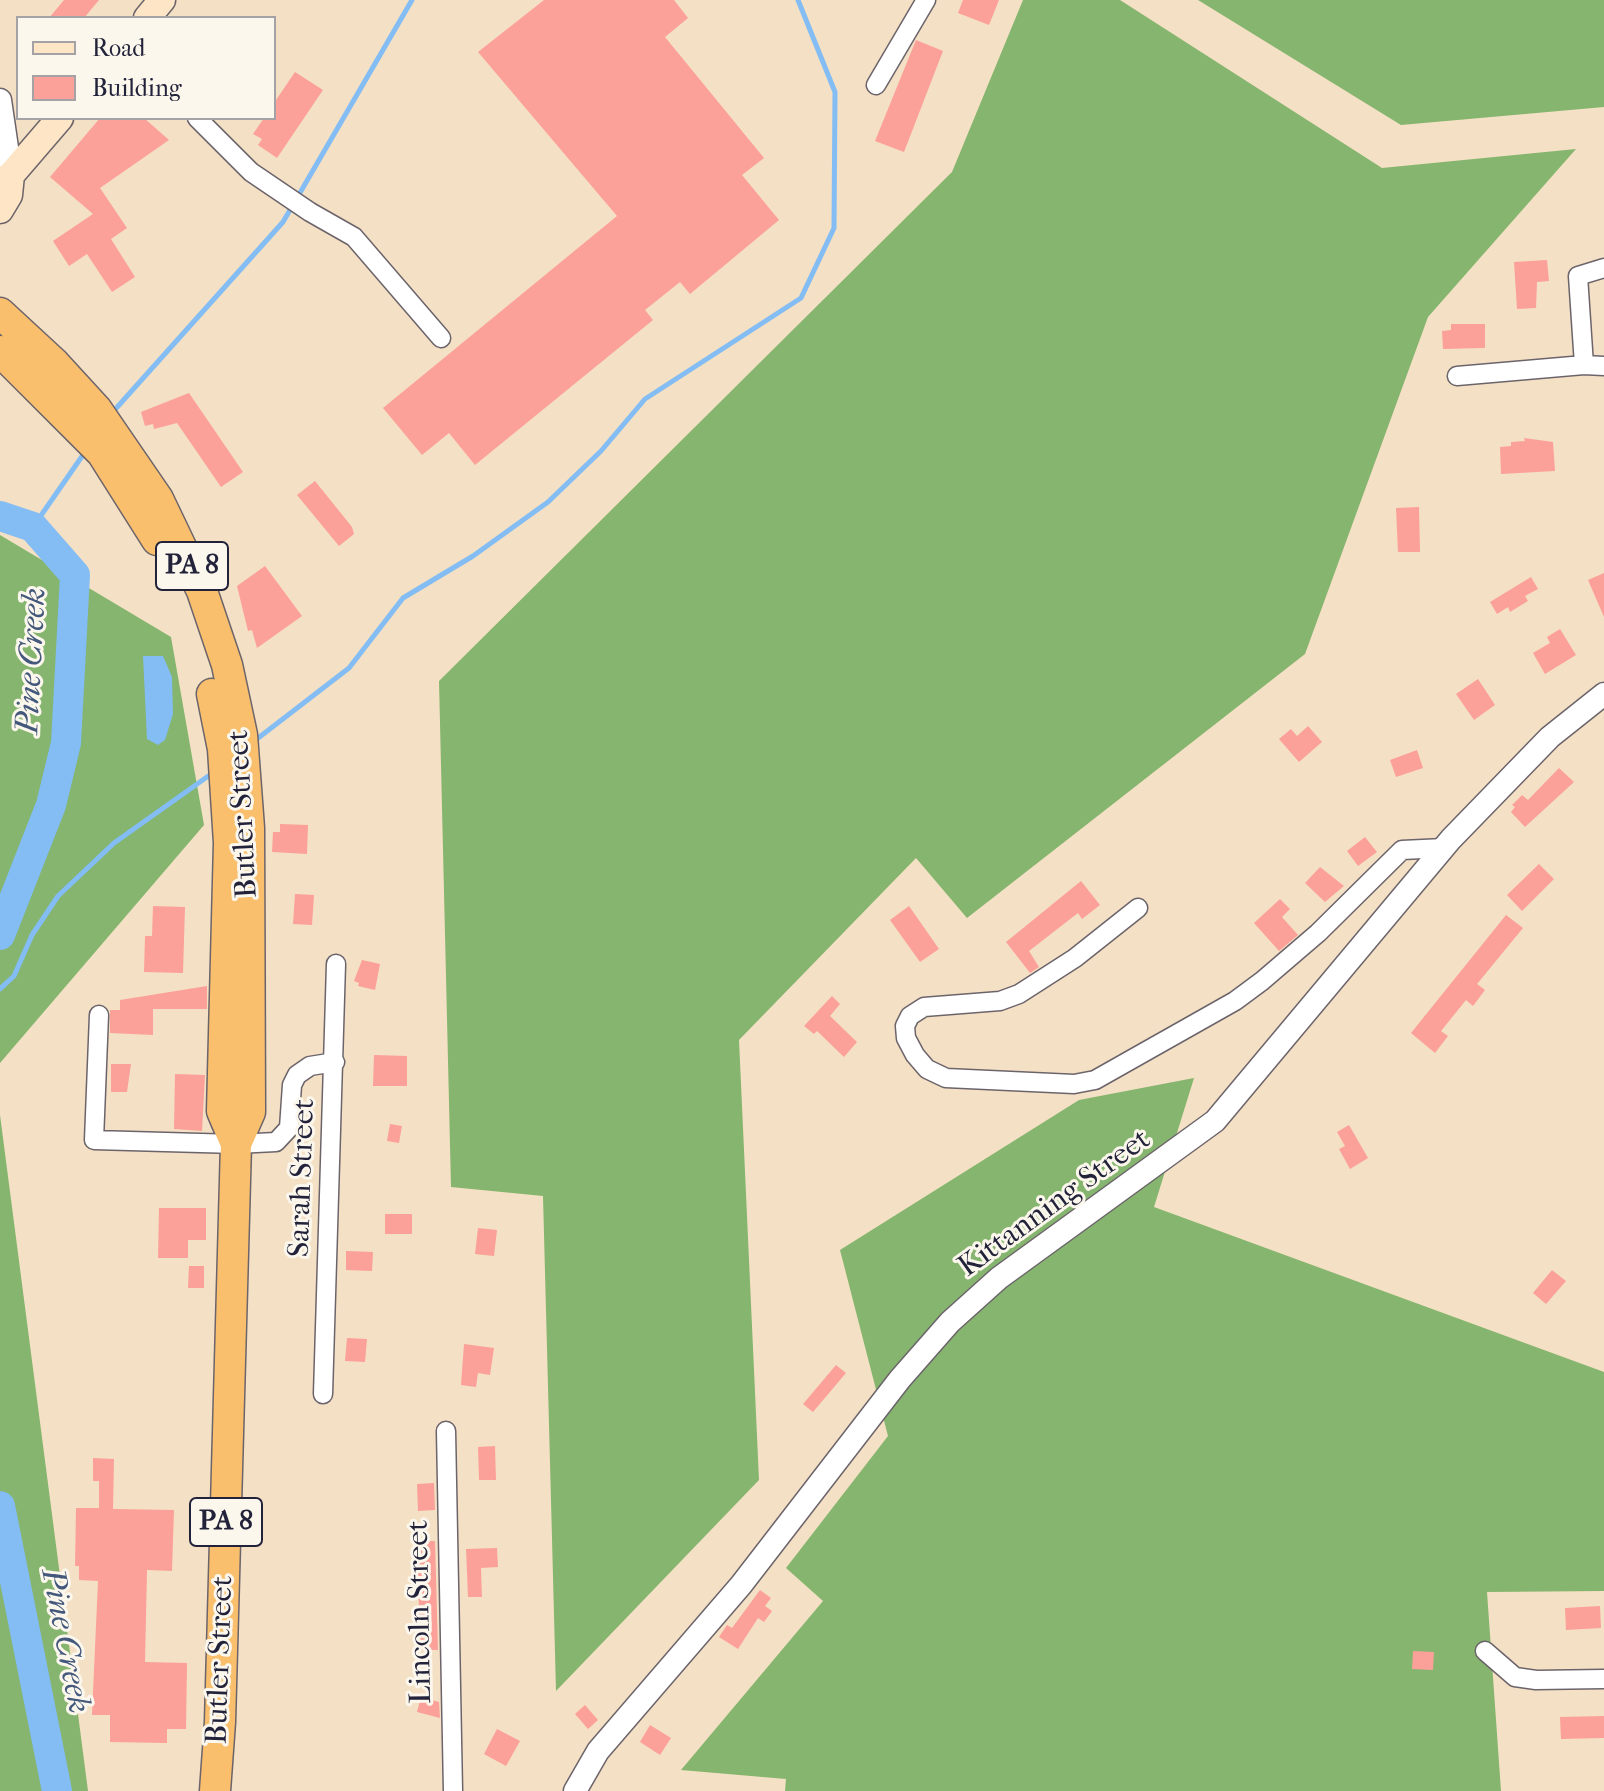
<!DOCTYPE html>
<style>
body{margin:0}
#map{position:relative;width:1604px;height:1791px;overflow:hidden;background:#f4e0c4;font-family:"IM FELL French Canon",serif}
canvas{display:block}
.legend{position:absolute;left:16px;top:16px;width:260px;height:104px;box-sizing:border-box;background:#fbf7ec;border:2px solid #a4a2a5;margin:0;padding:10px 14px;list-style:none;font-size:24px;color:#22223b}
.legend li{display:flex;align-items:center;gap:16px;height:40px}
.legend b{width:40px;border:2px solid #a4a2a5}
</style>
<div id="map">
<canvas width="1604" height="1791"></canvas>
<ul class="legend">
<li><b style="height:10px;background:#fde5c5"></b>Road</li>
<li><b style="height:22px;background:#fca09a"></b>Building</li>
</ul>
</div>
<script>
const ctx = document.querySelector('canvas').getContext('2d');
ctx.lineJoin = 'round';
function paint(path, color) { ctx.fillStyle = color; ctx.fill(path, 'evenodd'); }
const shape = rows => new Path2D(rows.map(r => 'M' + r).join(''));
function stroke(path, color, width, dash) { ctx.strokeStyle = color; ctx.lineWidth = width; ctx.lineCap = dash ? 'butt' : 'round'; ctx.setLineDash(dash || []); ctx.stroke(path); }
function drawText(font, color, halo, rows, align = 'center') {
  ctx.font = font + ' "IM FELL French Canon",serif'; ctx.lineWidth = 6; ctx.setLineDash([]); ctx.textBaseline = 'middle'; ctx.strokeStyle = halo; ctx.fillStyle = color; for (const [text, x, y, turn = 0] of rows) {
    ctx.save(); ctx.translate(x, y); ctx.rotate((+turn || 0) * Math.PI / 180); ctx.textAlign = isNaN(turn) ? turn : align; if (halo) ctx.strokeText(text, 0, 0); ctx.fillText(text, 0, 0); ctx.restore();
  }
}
paint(shape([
 [1023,0,1120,0,1382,168,1576,149,1428,317,1305,654,967,918,916,858,739,1040,759,1480,556,1691,543,1196,451,1187,439,681,952,172],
 [1198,0,1604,0,1604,107,1401,125],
 [0,535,171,637,204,825,0,1063],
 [1194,1078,1154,1207,1604,1372,1604,1591,1487,1592,1501,1791,785,1791,786,1779,681,1770,823,1601,786,1568,888,1436,840,1250,1079,1100],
 [0,1115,88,1791,0,1791]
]), '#85b56e');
paint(shape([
 [143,656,163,656,172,677,173,714,165,740,158,745,147,739]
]), '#83bdf4');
stroke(shape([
 [111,414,283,222,412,0],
 [33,527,85,452],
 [253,742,349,668,403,598,473,556,548,502,601,451,645,399,801,298,834,228,835,92,798,0],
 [0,989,14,976,32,935,58,896,114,843,214,772]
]), '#83bdf4', 5);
stroke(shape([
 [0,516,33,527,75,575,66,743,51,805,0,935],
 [0,1506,57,1791]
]), '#83bdf4', 30);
paint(shape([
 [64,0,99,0,84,18,49,18],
 [544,0,674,0,688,18,665,37,764,158,742,175,779,220,690,294,680,282,645,310,653,320,475,465,449,433,422,455,383,408,617,216,478,52],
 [963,0,999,0,989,25,958,13],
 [916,40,943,51,904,152,875,141],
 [295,72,323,90,277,158,258,145,262,139,253,134,264,118,274,118,274,103],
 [100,118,144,118,169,140,100,188,127,228,111,239,135,277,112,292,87,254,69,266,53,241,93,214,50,177],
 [1547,260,1549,281,1537,282,1536,308,1517,309,1514,262],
 [1451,324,1485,324,1485,348,1443,349,1442,331,1451,330],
 [189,393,243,472,221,487,177,423,154,429,153,424,145,426,141,412],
 [1524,438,1553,442,1555,471,1501,474,1500,447,1511,446,1511,442,1525,441],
 [315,481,352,527,354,534,339,546,297,495],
 [1419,507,1420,552,1398,552,1396,508],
 [265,566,302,616,257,648,252,630,248,631,237,586],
 [1604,573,1604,617,1588,580],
 [1531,577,1538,589,1525,596,1528,601,1510,612,1508,607,1497,614,1490,602],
 [1560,629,1576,655,1545,674,1533,653,1550,643,1547,637],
 [1478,679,1495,705,1474,720,1456,694],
 [1308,726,1322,742,1299,762,1279,739,1291,729,1297,736],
 [1417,750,1423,768,1396,777,1390,760],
 [1559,768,1574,782,1525,827,1511,812,1515,807,1512,805,1522,795,1528,800],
 [280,824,308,825,307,854,272,852,273,832,280,832],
 [1365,837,1377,852,1358,866,1347,851],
 [1539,864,1554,879,1522,911,1507,895],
 [1320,867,1344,886,1325,902,1305,883],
 [1081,881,1100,905,1082,919,1078,913,1029,951,1039,967,1030,973,1006,942],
 [295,894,314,895,312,925,293,924],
 [1280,899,1290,909,1282,917,1298,935,1279,951,1254,923],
 [153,906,185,907,183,973,144,972,145,936,152,936],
 [909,906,939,949,920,962,890,920],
 [1506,915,1523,928,1477,984,1485,990,1473,1006,1466,1000,1441,1031,1448,1036,1435,1053,1411,1033],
 [362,960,380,964,375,990,358,986,359,983,354,981],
 [207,986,207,1009,153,1009,153,1035,110,1033,110,1010,120,1010,120,1000],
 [832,996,840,1004,830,1016,857,1042,844,1057,817,1031,814,1034,804,1026],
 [374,1055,407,1056,407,1086,373,1086],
 [111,1064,131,1064,127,1092,111,1092],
 [175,1074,205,1075,202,1131,174,1129],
 [390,1124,402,1126,399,1143,387,1141],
 [1349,1125,1368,1158,1350,1169,1339,1149,1345,1146,1337,1132],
 [159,1208,206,1208,206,1240,188,1240,188,1258,158,1258],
 [385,1214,412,1214,412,1234,385,1234],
 [478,1228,497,1230,494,1256,475,1254],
 [346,1251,373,1252,372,1271,346,1270],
 [189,1266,204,1266,204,1288,188,1288],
 [1552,1270,1566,1281,1546,1304,1533,1293],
 [347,1338,367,1339,365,1362,345,1361],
 [464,1344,494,1348,490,1375,478,1373,476,1387,461,1385],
 [836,1365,846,1373,813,1412,803,1404],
 [495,1446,496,1480,479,1480,478,1447],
 [93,1458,114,1459,113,1509,174,1510,172,1571,147,1570,145,1662,187,1663,186,1729,167,1729,167,1743,110,1742,110,1715,92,1715,98,1581,79,1580,79,1566,75,1566,76,1508,99,1508,99,1481,93,1481],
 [434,1483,435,1510,418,1511,417,1484],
 [416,1541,435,1541,438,1650,421,1650],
 [497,1548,498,1567,481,1568,482,1597,468,1597,466,1549],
 [760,1590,771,1598,765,1606,772,1611,764,1622,758,1618,738,1649,719,1637,727,1625,732,1628],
 [1600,1606,1601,1628,1566,1630,1565,1608],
 [1413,1651,1434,1652,1433,1670,1412,1669],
 [421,1697,439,1702,440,1718,417,1712],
 [585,1705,598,1720,588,1729,575,1714],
 [1604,1716,1604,1738,1561,1739,1560,1717],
 [650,1725,671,1738,660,1755,640,1742],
 [497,1729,520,1741,506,1766,484,1754]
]), '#fca09a');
const minor = shape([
 [876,85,926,0],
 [197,118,251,172,310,212,354,237,441,338],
 [1584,365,1578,276,1604,268],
 [1457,376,1584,365,1604,366],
 [1138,908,1075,958,1019,994,1000,1001,924,1007,910,1016,905,1026,906,1038,915,1055,927,1069,946,1078,1074,1084,1095,1080,1235,1001,1262,981,1318,933,1402,850,1444,848],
 [99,1015,94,1140,236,1144,276,1142,289,1128,292,1085,297,1075,310,1066,335,1062],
 [323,1394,336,964],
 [446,1431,453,1791],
 [1485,1651,1515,1677,1536,1680,1604,1679]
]);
const tertiary = shape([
 [0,100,11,175],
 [575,1791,598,1751,741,1585,900,1379,950,1322,999,1278,1215,1121,1451,839,1550,737,1604,694]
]);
const secondary = shape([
 [147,18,162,0],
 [0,182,11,175,60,118],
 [0,210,9,195,11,175]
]);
const trunk = shape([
 [0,313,53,362,97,410,158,499,202,591,227,665,242,735,249,828,250,1112,236,1144,220,1722,215,1791],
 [0,351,102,453,157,540],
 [212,694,223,749,229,843,222,1111,236,1144]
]);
stroke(minor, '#6c646b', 21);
stroke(tertiary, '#6c646b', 25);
stroke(secondary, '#6c646b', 29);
stroke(trunk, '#6c646b', 33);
stroke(minor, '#fff', 18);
stroke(tertiary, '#fff', 22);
stroke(secondary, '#fde5c5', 26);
stroke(trunk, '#f9bf6d', 30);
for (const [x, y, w] of [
 [192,566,72],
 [226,1522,72]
]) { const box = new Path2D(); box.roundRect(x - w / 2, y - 24, w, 48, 6); ctx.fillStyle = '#fbf7ec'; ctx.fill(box); stroke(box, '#22223b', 2); }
drawText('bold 28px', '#22223b', null, [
 ["PA 8",192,566],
 ["PA 8",226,1522]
]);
drawText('30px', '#22223b', '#fbf7ec', [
 ["Butler Street",244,814,-93],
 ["Sarah Street",303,1178,-88],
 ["Kittanning Street",1055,1204,-36],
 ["Lincoln Street",421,1612,-91],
 ["Butler Street",221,1660,-88]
]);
drawText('italic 32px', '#44587c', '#fbf7ec', [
 ["Pine Creek",33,661,-87],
 ["Pine Creek",64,1641,79]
]);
</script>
